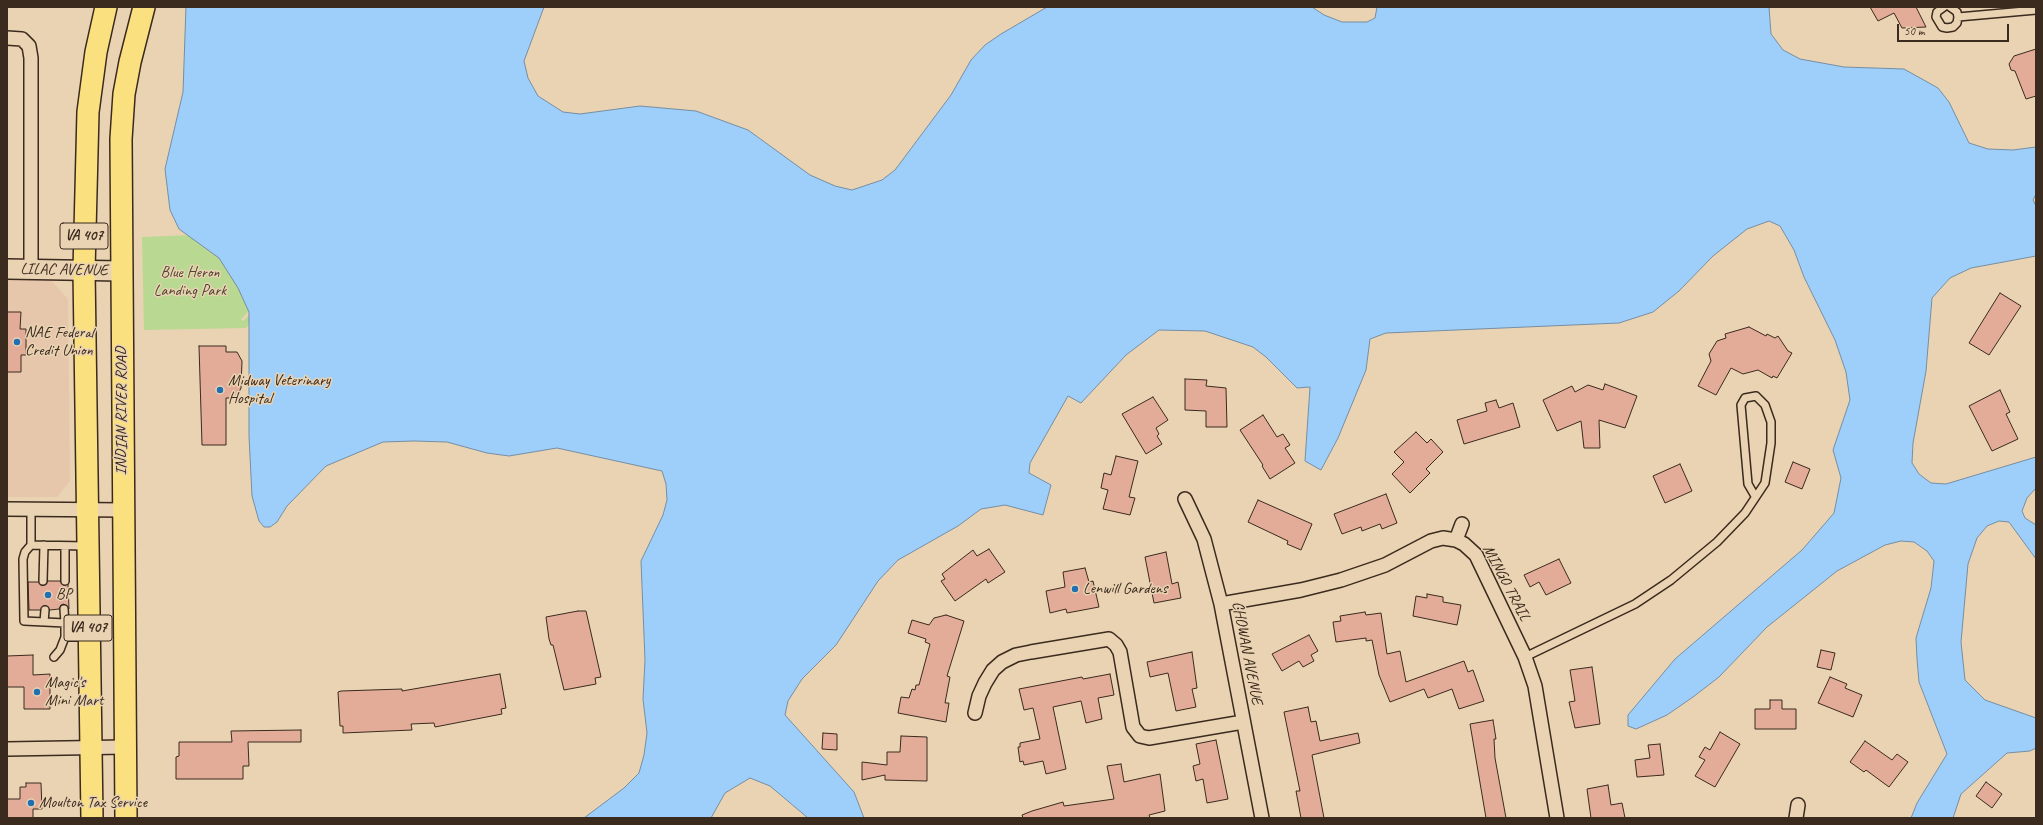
<!DOCTYPE html>
<style>
body{margin:0}
#map{position:relative;width:2043px;height:825px;overflow:hidden;background:#e9d3b3;font-family:Caveat,sans-serif}
canvas{display:block}
.frame{position:absolute;inset:0;border:8px solid #3b2a1e;pointer-events:none}
.scale{position:absolute;left:1897px;top:24px;width:112px;height:18px;box-sizing:border-box;border:2px solid #3b2a1e;border-top:0;padding-left:5px;font-size:12px;line-height:14px;white-space:nowrap;color:#3b2a1e;-webkit-text-stroke:3px #e9d3b3;paint-order:stroke}
</style>
<div id="map">
<canvas width="2043" height="825"></canvas>
<div class="frame"></div>
<div class="scale">50 m</div>
</div>
<script>
const ctx = document.querySelector('canvas').getContext('2d');
ctx.lineJoin = 'round';
function paint(path, color) { ctx.fillStyle = color; ctx.fill(path, 'evenodd'); }
const shape = rows => new Path2D(rows.map(r => 'M' + r).join(''));
function stroke(path, color, width, dash) { ctx.strokeStyle = color; ctx.lineWidth = width; ctx.lineCap = dash ? 'butt' : 'round'; ctx.setLineDash(dash || []); ctx.stroke(path); }
function drawText(font, color, halo, rows, align = 'center') {
  ctx.font = font + ' Caveat,sans-serif'; ctx.lineWidth = 3; ctx.setLineDash([]); ctx.textBaseline = 'middle'; ctx.strokeStyle = halo; ctx.fillStyle = color; for (const [text, x, y, turn = 0] of rows) {
    ctx.save(); ctx.translate(x, y); ctx.rotate((+turn || 0) * Math.PI / 180); ctx.textAlign = isNaN(turn) ? turn : align; if (halo) ctx.strokeText(text, 0, 0); ctx.fillText(text, 0, 0); ctx.restore();
  }
}
paint(shape([
 [7,280,51,280,68,299,70,481,57,497,7,497]
]), '#e7c7ab');
paint(shape([
 [193,235,268,292,241,319,243,321,287,278,246,328,144,330,142,237]
]), '#b9d891');
const water = shape([
 [186,7,544,7,524,61,528,78,538,96,563,112,580,114,640,106,696,111,748,130,810,175,835,186,852,190,882,180,895,170,951,95,971,60,985,45,1001,34,1047,7,1312,7,1324,15,1342,22,1367,22,1375,18,1377,7,1769,7,1771,34,1783,50,1800,59,1844,67,1904,69,1938,88,1949,102,1969,143,1988,149,2013,150,2036,147,2036,194,2033,200,2036,206,2036,256,1971,268,1950,278,1932,298,1926,371,1913,443,1912,463,1919,474,1931,483,1946,484,2036,457,2036,488,2027,498,2022,511,2025,518,2036,525,2036,559,2009,522,1999,521,1987,526,1977,538,1968,564,1961,642,1965,680,1985,700,2036,718,2036,748,2030,751,2007,753,1961,794,1953,818,1911,818,1917,803,1947,754,1919,682,1917,659,1916,638,1931,588,1934,561,1927,551,1914,542,1901,541,1885,545,1837,571,1767,627,1719,677,1693,697,1667,715,1636,729,1628,726,1628,715,1675,659,1802,550,1834,513,1841,478,1833,450,1850,400,1846,372,1835,340,1804,277,1794,250,1780,226,1769,221,1747,229,1713,256,1679,291,1653,312,1619,323,1386,333,1370,339,1366,370,1338,438,1321,470,1305,461,1310,387,1297,388,1266,357,1253,347,1205,331,1159,330,1126,355,1081,403,1068,396,1030,463,1029,473,1051,485,1043,515,1005,505,981,509,958,526,898,560,878,581,836,645,802,679,788,701,785,715,854,792,864,818,808,818,770,786,750,778,725,793,711,818,584,818,624,788,639,773,644,755,647,733,643,699,645,660,641,561,663,515,667,500,666,484,662,471,557,448,509,456,487,453,447,442,414,441,383,442,326,466,287,506,277,522,270,527,264,527,259,521,252,496,249,436,249,312,238,288,219,258,179,229,170,210,165,169,183,92,186,7]
]);
paint(water, '#9dcffa');
stroke(water, '#768da2', 1);
const building = shape([
 [1870,7,1916,7,1926,27,1902,28,1894,13,1878,21,1870,7],
 [2036,49,2036,96,2026,99,2015,71,2011,70,2009,64,2014,56,2036,49],
 [2000,293,2021,306,1989,355,1969,343,2000,293],
 [7,312,21,312,20,329,26,329,26,355,21,355,21,372,7,372,7,312],
 [1749,327,1766,336,1767,334,1775,338,1778,336,1788,351,1792,353,1777,378,1773,376,1772,378,1758,370,1743,374,1731,368,1716,395,1698,386,1711,361,1709,354,1717,341,1726,338,1725,334,1749,327],
 [199,346,226,346,226,352,237,352,242,361,241,388,236,398,226,398,226,445,202,445,199,346],
 [1185,379,1207,380,1206,386,1226,388,1227,427,1206,427,1206,411,1185,410,1185,379],
 [1605,384,1637,396,1625,428,1599,420,1600,448,1584,448,1581,421,1557,431,1543,400,1572,386,1575,392,1588,385,1603,390,1605,384],
 [2000,390,2010,412,2006,414,2018,439,1992,451,1969,406,2000,390],
 [1153,397,1168,420,1156,428,1159,434,1157,436,1162,444,1146,454,1122,414,1153,397],
 [1496,400,1499,408,1513,403,1520,427,1464,444,1457,420,1487,411,1485,403,1496,400],
 [1263,415,1277,437,1283,434,1290,445,1285,448,1295,463,1270,479,1262,466,1263,465,1240,430,1263,415],
 [1416,432,1427,443,1431,439,1443,452,1426,469,1430,473,1410,493,1392,474,1404,462,1394,452,1416,432],
 [1116,456,1138,461,1129,497,1135,498,1130,515,1103,509,1108,490,1101,488,1104,473,1111,475,1116,456],
 [1793,462,1810,469,1802,489,1785,482,1793,462],
 [1680,464,1692,491,1665,503,1653,476,1680,464],
 [1386,494,1397,523,1382,529,1380,524,1362,531,1361,527,1342,534,1334,514,1386,494],
 [1258,500,1312,524,1301,550,1287,544,1288,541,1248,522,1258,500],
 [989,549,1005,572,988,583,986,579,955,601,941,581,945,579,942,574,973,550,977,556,989,549],
 [1166,552,1172,584,1178,582,1181,598,1154,603,1145,557,1166,552],
 [1559,559,1571,583,1546,595,1539,582,1530,587,1524,575,1559,559],
 [1085,568,1089,582,1093,581,1099,607,1067,613,1066,609,1050,613,1046,591,1065,587,1063,572,1085,568],
 [48,581,60,581,63,585,68,584,69,609,64,604,61,605,59,609,50,610,45,605,40,610,29,610,28,582,38,582,43,586,48,581],
 [1427,594,1443,597,1443,602,1461,605,1457,625,1413,616,1416,596,1427,598,1427,594],
 [578,611,586,611,601,677,595,678,596,684,564,690,553,645,551,645,549,639,546,617,578,611],
 [1365,612,1366,615,1381,613,1387,654,1400,651,1406,682,1464,661,1468,672,1473,670,1484,701,1459,709,1452,689,1428,698,1424,689,1390,702,1379,675,1372,640,1366,641,1366,638,1336,642,1333,622,1341,621,1340,616,1365,612],
 [946,615,964,621,947,676,950,677,945,703,949,703,946,722,898,713,901,697,909,698,912,689,915,690,916,685,919,685,930,644,925,642,926,639,908,633,912,620,929,625,934,618,946,615],
 [1309,635,1318,651,1311,655,1314,661,1303,667,1299,661,1282,671,1272,654,1309,635],
 [1821,650,1835,653,1831,670,1817,667,1821,650],
 [1192,652,1197,688,1192,689,1196,707,1176,711,1168,673,1150,677,1147,662,1192,652],
 [33,655,33,675,50,674,50,709,24,709,24,687,7,687,7,656,33,655],
 [1592,667,1600,724,1575,728,1569,702,1575,701,1570,670,1592,667],
 [500,674,506,708,501,709,502,714,435,727,434,723,411,724,412,730,343,733,343,726,340,726,338,692,341,691,402,689,402,691,500,674],
 [1110,674,1114,695,1098,698,1102,719,1086,723,1081,701,1053,707,1066,769,1046,774,1043,761,1024,765,1023,761,1020,762,1018,747,1020,747,1020,743,1040,739,1033,708,1024,710,1019,689,1082,677,1083,679,1110,674],
 [1830,677,1847,684,1845,688,1862,695,1853,717,1818,703,1830,677],
 [1770,700,1782,700,1782,709,1796,709,1796,729,1755,729,1755,709,1770,709,1770,700],
 [1308,707,1311,722,1316,721,1320,741,1358,733,1360,743,1312,755,1324,818,1301,818,1296,791,1300,791,1284,712,1308,707],
 [1493,720,1496,739,1494,739,1495,758,1506,818,1486,818,1470,724,1493,720],
 [301,730,301,742,248,742,249,766,243,766,243,779,176,779,176,757,179,756,179,742,232,742,231,731,301,730],
 [1720,732,1740,744,1715,787,1695,776,1705,760,1699,757,1705,747,1710,750,1720,732],
 [823,733,837,734,837,750,822,749,823,733],
 [901,736,927,737,927,781,885,780,885,775,862,780,862,762,887,765,887,752,900,752,901,736],
 [1216,740,1228,799,1207,803,1203,779,1196,781,1193,766,1200,764,1196,744,1216,740],
 [1865,741,1892,760,1897,754,1908,762,1889,787,1866,770,1864,772,1850,762,1865,741],
 [1660,744,1664,775,1637,777,1635,760,1650,758,1648,745,1660,744],
 [1121,764,1124,782,1160,774,1165,811,1149,815,1150,818,1023,818,1022,815,1032,811,1063,802,1064,806,1114,799,1107,766,1121,764],
 [1986,782,2002,794,1992,808,1976,796,1986,782],
 [26,783,41,783,42,809,33,809,33,818,7,818,7,799,20,799,20,787,26,787,26,783],
 [1608,785,1611,805,1622,803,1625,818,1591,818,1587,789,1608,785]
]);
paint(building, '#e2ac98');
stroke(building, '#3b2a1e', 1);
const lane = shape([
 [1944,7,1937,12,1936,17,1942,27,1947,28,1953,27,1957,23,1958,17,1957,12,1950,7],
 [1958,17,2036,10],
 [31,509,31,545,25,552,23,559,24,621,65,623,65,637,88,637],
 [31,545,87,546],
 [43,581,44,545],
 [65,581,65,546],
 [64,609,65,623],
 [44,622,45,610],
 [54,657,60,650,65,637],
 [1525,657,1635,604,1671,580,1717,542,1745,513,1765,483,1771,443,1771,422,1765,405,1756,396,1745,398,1741,405,1748,484,1755,496]
]);
const street = shape([
 [7,38,22,39,29,46,31,58,31,268],
 [1185,499,1204,539,1221,604,1262,818],
 [7,509,123,510],
 [1456,540,1462,524],
 [1221,604,1301,590,1341,580,1385,565,1431,541,1443,538,1456,540,1464,544,1476,555,1525,657,1535,686,1557,818],
 [975,713,979,696,985,683,993,670,1002,662,1016,655,1031,652,1109,639,1116,645,1120,652,1133,727,1140,736,1149,738,1243,722],
 [7,749,124,747],
 [1796,818,1798,805]
]);
const secondary = shape([
 [7,269,121,271]
]);
const primary = shape([
 [92,818,84,270,88,112,96,52,106,7],
 [126,818,121,139,124,94,130,62,144,7]
]);
stroke(lane, '#3b2a1e', 10);
stroke(street, '#3b2a1e', 16);
stroke(secondary, '#3b2a1e', 22);
stroke(primary, '#3b2a1e', 24);
stroke(lane, '#e9d3b3', 7);
stroke(street, '#e9d3b3', 13);
stroke(secondary, '#e9d3b3', 19);
stroke(primary, '#fbe080', 21);
for (const [x, y, r, color] of [
 [17,342,4,"#1f6fb2"],
 [220,390,4,"#1f6fb2"],
 [1075,589,4,"#1f6fb2"],
 [48,595,4,"#1f6fb2"],
 [37,692,4,"#1f6fb2"],
 [31,803,4,"#1f6fb2"]
]) { const dot = new Path2D(); dot.arc(x, y, r, 0, 2 * Math.PI); ctx.fillStyle = color; ctx.fill(dot); stroke(dot, '#e9d3b3', 1.5); }
for (const [x, y, w] of [
 [84,236,48],
 [88,628,48]
]) { const box = new Path2D(); box.roundRect(x - w / 2, y - 13, w, 26, 3); ctx.fillStyle = '#e9d3b3'; ctx.fill(box); stroke(box, '#3b2a1e', 1); }
drawText('bold 15px', '#3b2a1e', null, [
 ["VA 407",84,236],
 ["VA 407",88,628]
]);
drawText('16px', '#3b2a1e', '#e9d3b3', [
 ["LILAC AVENUE",64,270,1],
 ["INDIAN RIVER ROAD",122,411,-90],
 ["MINGO TRAIL",1506,583,62],
 ["CHOWAN AVENUE",1247,653,79]
]);
drawText('16px', '#4e442f', '#e9d3b3', [
 ["Blue Heron",190,273],
 ["Landing Park",190,291]
]);
drawText('16px', '#3b2a1e', '#e9d3b3', [
 ["NAE Federal",25,333],
 ["Credit Union",25,351],
 ["Midway Veterinary",228,381],
 ["Hospital",228,399],
 ["Lenwill Gardens",1083,589],
 ["BP",56,595],
 ["Magic's",45,683],
 ["Mini Mart",45,701],
 ["Moulton Tax Service",39,803]
], 'left');
</script>
